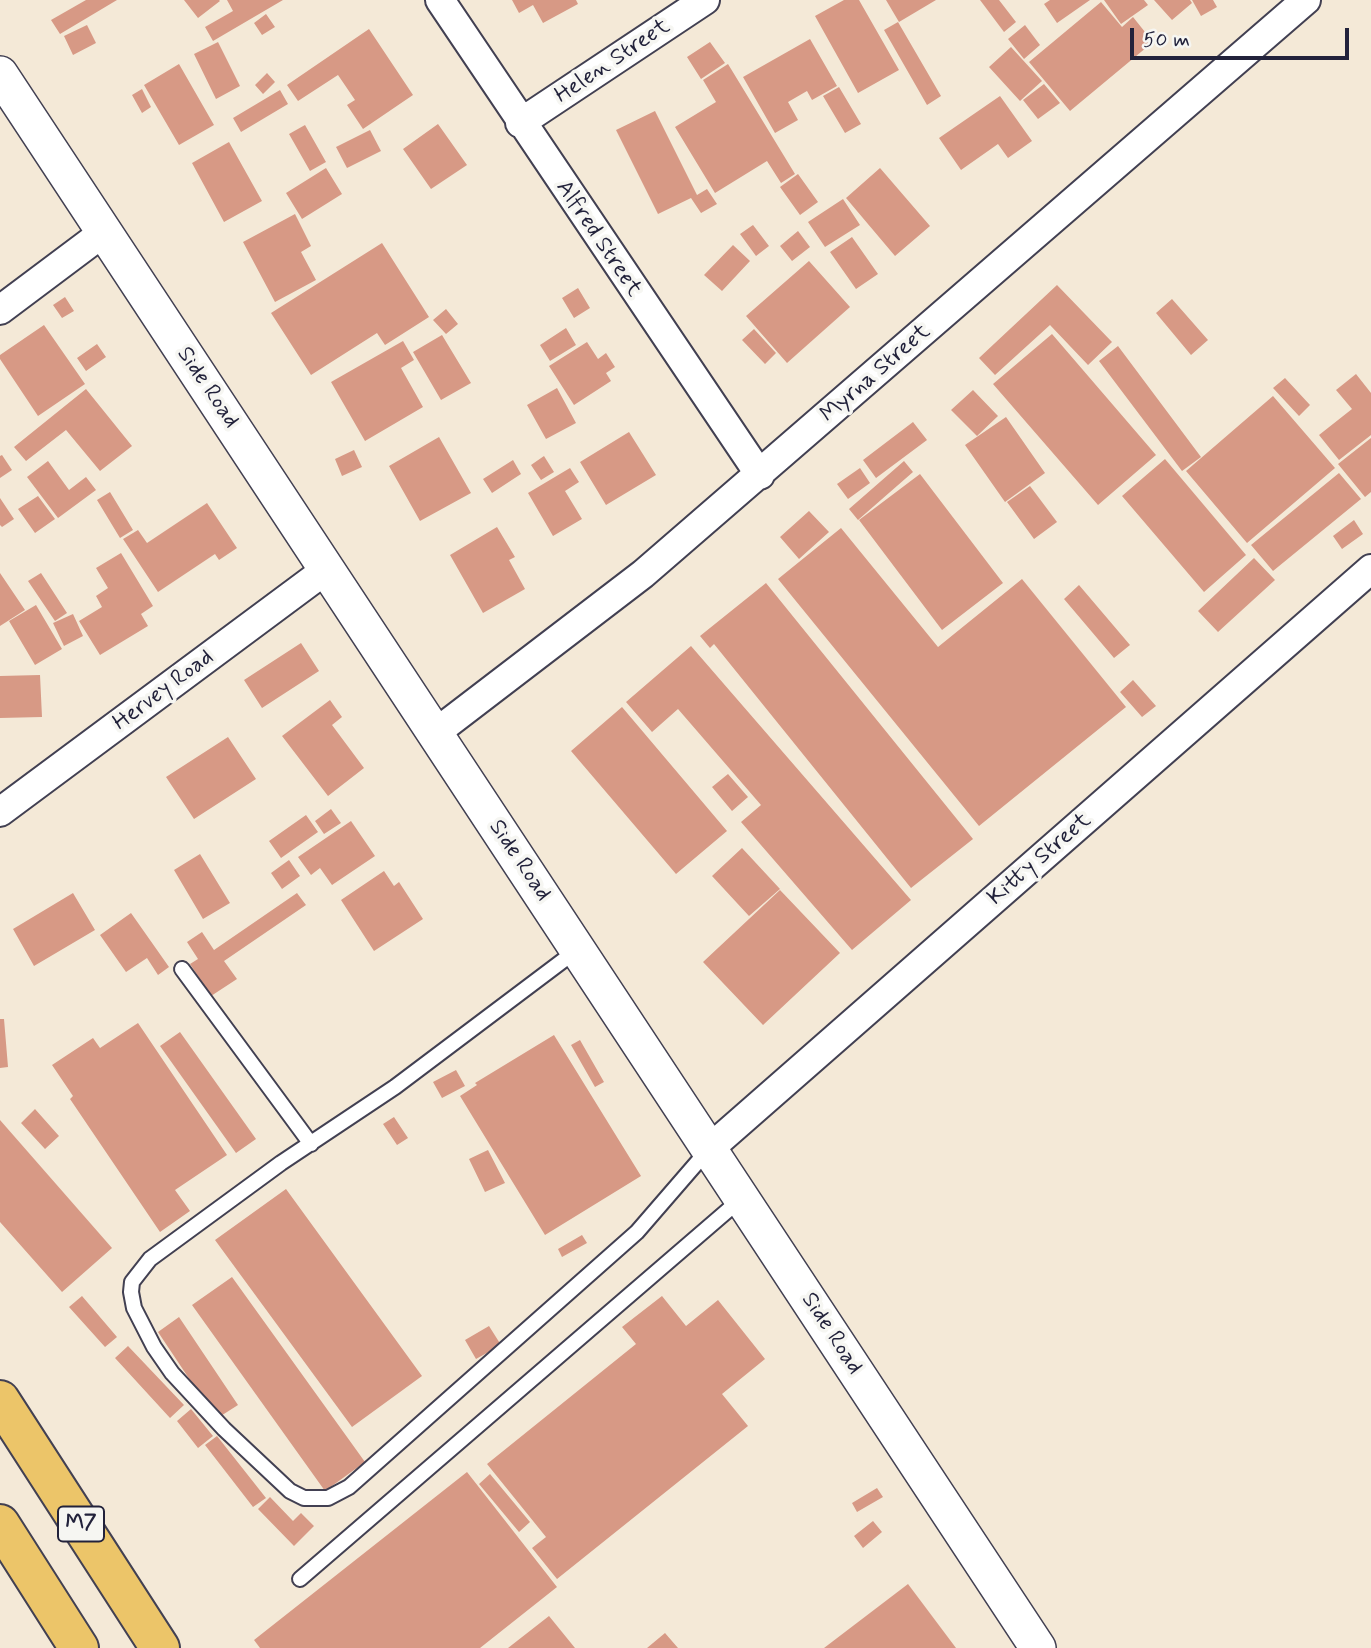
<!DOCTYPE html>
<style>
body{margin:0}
#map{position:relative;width:1371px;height:1648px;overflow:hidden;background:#f4e9d7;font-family:Mynerve,sans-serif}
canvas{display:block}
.scale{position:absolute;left:1130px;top:28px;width:219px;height:32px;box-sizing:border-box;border:4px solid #22223b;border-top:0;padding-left:9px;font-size:21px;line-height:24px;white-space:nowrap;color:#22223b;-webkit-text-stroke:5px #f6f6f2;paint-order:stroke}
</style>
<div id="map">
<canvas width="1371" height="1648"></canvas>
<div class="scale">50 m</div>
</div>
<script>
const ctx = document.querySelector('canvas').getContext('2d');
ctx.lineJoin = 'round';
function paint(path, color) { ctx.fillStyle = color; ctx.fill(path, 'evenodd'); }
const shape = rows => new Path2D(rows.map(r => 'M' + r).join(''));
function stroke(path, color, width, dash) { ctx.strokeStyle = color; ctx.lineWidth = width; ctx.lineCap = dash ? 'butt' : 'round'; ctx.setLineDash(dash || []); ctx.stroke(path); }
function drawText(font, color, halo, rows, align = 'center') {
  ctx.font = font + ' Mynerve,sans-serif'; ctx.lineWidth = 7; ctx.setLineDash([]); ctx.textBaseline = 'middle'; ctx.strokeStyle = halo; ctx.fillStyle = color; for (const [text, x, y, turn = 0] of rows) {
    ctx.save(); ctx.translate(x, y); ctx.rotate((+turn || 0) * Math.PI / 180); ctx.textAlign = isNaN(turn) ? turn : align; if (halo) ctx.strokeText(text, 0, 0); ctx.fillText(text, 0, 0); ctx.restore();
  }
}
paint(shape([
 [86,0,117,0,60,34,51,20],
 [184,0,219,0,220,1,198,18],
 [227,0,283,0,213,41,205,27,233,11],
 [512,0,576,0,578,4,543,23,533,5,519,13],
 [844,0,859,0,899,70,858,93,815,16],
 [886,0,936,0,899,22],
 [980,0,999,0,1016,22,1004,32],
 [1050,0,1090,0,1057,23,1044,4],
 [1104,0,1144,0,1148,5,1121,24],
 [1154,0,1190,0,1192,3,1172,20],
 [1192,0,1213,0,1217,7,1201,16],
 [1101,2,1122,27,1133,17,1153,42,1070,111,1029,62],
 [266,14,275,27,262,35,254,23],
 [898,22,941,96,927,105,884,30],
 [87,25,96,43,73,55,64,36],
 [1025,25,1040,45,1024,59,1008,39],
 [369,29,413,95,363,129,347,105,355,100,338,75,298,101,287,85],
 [810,39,837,86,812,100,807,91,788,102,798,120,775,133,743,77],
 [218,42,240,86,216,99,194,54],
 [710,42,725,63,701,79,687,57],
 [1011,47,1042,81,1020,101,989,67],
 [179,64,214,125,179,145,144,85],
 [728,64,795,174,781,183,767,161,715,193,675,127,716,102,703,80],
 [267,73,275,82,263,94,255,85],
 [1044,84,1060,103,1038,119,1023,100],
 [839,87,861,124,845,133,823,96],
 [142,89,151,107,142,113,132,95],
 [280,90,288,104,241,132,233,118],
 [1000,96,1032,141,1008,158,998,144,961,170,939,138],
 [655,111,697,195,707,189,717,204,701,213,691,198,658,214,616,130],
 [438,124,467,165,431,189,403,149],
 [305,125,326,162,310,171,289,134],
 [370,130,381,151,347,168,336,147],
 [229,142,262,201,224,222,192,163],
 [326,168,342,194,302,219,286,193],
 [880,168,930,226,895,256,846,198],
 [798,174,818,202,800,215,780,187],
 [843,199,860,225,825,247,808,222],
 [295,214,311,246,301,252,316,280,275,302,243,242],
 [753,225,769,246,756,256,740,234],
 [798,231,810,247,792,261,780,246],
 [852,237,878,274,856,289,830,252],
 [382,243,429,317,385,345,377,333,311,375,271,313],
 [733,245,750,261,722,291,704,275],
 [809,261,850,307,787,363,746,316],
 [1057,285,1112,342,1088,365,1050,325,995,375,979,358],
 [578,288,590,308,574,318,562,298],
 [65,297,74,311,62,318,53,305],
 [1172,299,1208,340,1191,355,1156,313],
 [446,309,458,324,446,334,433,320],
 [44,325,85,384,38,416,0,359,0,355],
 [566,328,576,345,550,361,540,345],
 [754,329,776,353,765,364,742,340],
 [1052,334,1156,455,1098,505,993,384],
 [442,335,471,383,441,400,413,352],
 [403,341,414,360,401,368,423,407,365,441,331,382],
 [587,342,598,359,606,353,615,367,606,373,611,381,574,405,549,366],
 [97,344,106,357,86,371,77,358],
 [1118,346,1201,457,1182,471,1099,361],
 [1356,374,1371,393,1371,435,1339,460,1319,435,1352,409,1336,390],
 [1285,378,1310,405,1299,416,1273,388],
 [557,388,576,423,546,439,527,405],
 [86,389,132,446,100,471,66,430,26,461,14,447],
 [973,390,998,416,977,436,951,410],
 [1273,396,1335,468,1247,543,1186,471],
 [1006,417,1045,473,1005,502,965,445],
 [913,422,927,440,876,478,863,460],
 [629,432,656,475,606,505,580,462],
 [439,437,471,493,420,521,389,466],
 [1371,438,1371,492,1365,497,1338,464],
 [354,450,362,467,342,476,335,459],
 [2,455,12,470,0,478,0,456],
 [544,456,554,472,541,480,531,465],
 [1165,459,1246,555,1204,592,1122,496],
 [513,460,521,474,492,493,483,479],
 [48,461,69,490,86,477,96,490,58,518,27,477],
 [904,461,913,472,858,520,849,509],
 [570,468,579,482,565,491,582,519,553,536,528,493],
 [860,468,870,483,848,499,837,484],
 [1339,473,1361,499,1273,571,1251,545],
 [920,474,1003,583,942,630,859,520],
 [1030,486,1057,522,1034,539,1007,502],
 [110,492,133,530,120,538,97,500],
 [38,496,55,519,35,533,18,509],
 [0,498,14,519,2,527,0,525],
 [207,503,237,548,219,560,215,554,158,592,123,539,138,530,147,543],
 [809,511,829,532,799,559,780,537],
 [1354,520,1363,534,1342,549,1333,536],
 [497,527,515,557,509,560,525,589,483,613,450,555],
 [841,528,938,647,1022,579,1126,707,979,826,778,579],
 [121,553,153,606,141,614,148,626,100,655,79,621,102,607,96,596,108,588,96,568],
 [1254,558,1275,580,1218,632,1198,611],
 [0,573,25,610,0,626],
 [41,573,67,613,55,621,28,581],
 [766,583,973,839,911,888,714,644,710,648,700,636],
 [1079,585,1130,645,1114,658,1064,599],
 [36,605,62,649,35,665,9,621],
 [73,614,83,636,64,646,53,623],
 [301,643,319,671,262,708,244,680],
 [691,646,911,900,852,950,741,822,761,805,678,709,652,732,626,702],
 [40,675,42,717,0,718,0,676],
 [1133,680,1156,706,1142,717,1120,692],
 [330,700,342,717,332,725,364,768,328,796,282,736],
 [622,707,727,831,676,874,571,751],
 [228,737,256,779,194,819,166,777],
 [728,774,748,797,732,811,712,787],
 [331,809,341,823,324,834,315,821],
 [306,815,318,832,281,858,269,841],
 [351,821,375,856,332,885,320,868,311,875,298,857],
 [742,848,780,889,749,916,712,876],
 [200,854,230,903,203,919,174,870],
 [289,860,300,876,282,889,271,873],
 [384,871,394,886,399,882,423,919,374,951,341,900],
 [780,890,840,953,763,1025,703,962],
 [73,893,95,930,34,966,13,929],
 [297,893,306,905,224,961,237,979,211,996,190,964,198,959,187,942,202,932,214,950],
 [131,913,169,967,158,975,147,958,126,972,100,935],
 [0,1019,4,1019,8,1067,0,1068],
 [138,1023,227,1155,175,1190,190,1211,160,1232,70,1099,73,1096,52,1065,93,1038,100,1048],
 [180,1032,256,1139,236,1153,160,1046],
 [554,1035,641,1176,545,1235,460,1096,477,1085,475,1083],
 [580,1040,604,1082,595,1087,571,1045],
 [456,1070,465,1086,442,1098,433,1082],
 [35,1109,59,1136,45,1149,21,1123],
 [394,1117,408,1138,397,1145,383,1124],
 [0,1120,112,1248,62,1292,0,1222],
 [488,1150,505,1183,485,1192,469,1159],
 [286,1189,422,1376,352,1427,215,1240],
 [582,1235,587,1243,562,1257,558,1249],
 [232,1277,365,1462,325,1491,192,1305],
 [82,1296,117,1337,105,1347,69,1307],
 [662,1296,686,1326,718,1300,765,1359,722,1394,748,1426,557,1579,532,1548,546,1537,487,1464,636,1344,622,1327],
 [179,1317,238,1405,216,1419,158,1332],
 [489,1326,501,1345,476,1359,465,1340],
 [128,1346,184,1405,170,1418,115,1358],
 [191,1409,213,1436,198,1448,177,1421],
 [217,1436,266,1498,253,1507,205,1445],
 [467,1472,557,1587,480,1648,260,1648,254,1640],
 [490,1474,530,1522,519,1532,479,1484],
 [877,1488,883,1497,857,1512,852,1503],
 [270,1497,293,1521,301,1513,314,1526,294,1546,258,1509],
 [873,1521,882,1532,863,1548,854,1536],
 [908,1584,956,1648,824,1648],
 [549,1616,575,1648,508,1648],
 [665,1633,678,1648,647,1648]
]), '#d79985');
const service = shape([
 [577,950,395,1087,281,1163,150,1259,132,1282,131,1292,134,1308,154,1347,172,1373,224,1429,290,1491,304,1498,328,1498,349,1487,637,1232,708,1150],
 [182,969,311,1144],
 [300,1579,741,1199]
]);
const minor = shape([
 [440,0,760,475],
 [520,123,705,0],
 [0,310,104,232],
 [434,734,643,574,1306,0],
 [0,812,327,569],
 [708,1150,1371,569]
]);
const tertiary = shape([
 [0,74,1038,1648]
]);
const primary = shape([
 [0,1400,160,1648],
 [0,1524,79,1648]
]);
stroke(service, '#424052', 18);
stroke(minor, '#424052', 32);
stroke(tertiary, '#424052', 38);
stroke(primary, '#424052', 42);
stroke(service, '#fff', 14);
stroke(minor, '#fff', 28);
stroke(tertiary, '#fff', 35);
stroke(primary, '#ecc569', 38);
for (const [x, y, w] of [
 [81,1524,46]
]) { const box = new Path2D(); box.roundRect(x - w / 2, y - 17.5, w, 35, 5); ctx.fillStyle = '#f6f6f2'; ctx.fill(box); stroke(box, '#22223b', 2); }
drawText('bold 21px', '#22223b', null, [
 ["M7",81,1524]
]);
drawText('23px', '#22223b', '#f6f6f2', [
 ["Helen Street",613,62,-34],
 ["Alfred Street",598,239,56],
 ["Myrna Street",876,374,-41],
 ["Side Road",207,388,56],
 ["Hervey Road",164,691,-37],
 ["Kitty Street",1040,860,-41],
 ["Side Road",519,861,56],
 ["Side Road",831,1334,57]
]);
</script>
